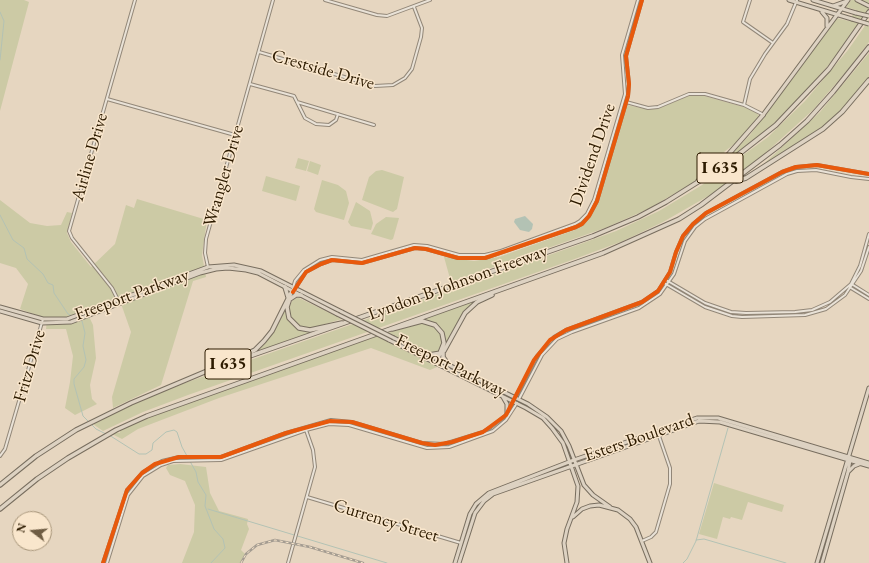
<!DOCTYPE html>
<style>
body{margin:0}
#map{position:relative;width:869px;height:563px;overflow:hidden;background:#e6d6c0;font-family:"EB Garamond",serif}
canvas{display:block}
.north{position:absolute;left:12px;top:511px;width:40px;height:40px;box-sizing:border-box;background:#f9e6cc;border:1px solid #a7957a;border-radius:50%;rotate:286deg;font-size:11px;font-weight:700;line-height:16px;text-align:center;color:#2d1b00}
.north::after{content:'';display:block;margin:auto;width:14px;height:18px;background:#6e5c43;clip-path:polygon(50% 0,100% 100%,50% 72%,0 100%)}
</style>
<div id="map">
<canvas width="869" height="563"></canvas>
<div class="north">N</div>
</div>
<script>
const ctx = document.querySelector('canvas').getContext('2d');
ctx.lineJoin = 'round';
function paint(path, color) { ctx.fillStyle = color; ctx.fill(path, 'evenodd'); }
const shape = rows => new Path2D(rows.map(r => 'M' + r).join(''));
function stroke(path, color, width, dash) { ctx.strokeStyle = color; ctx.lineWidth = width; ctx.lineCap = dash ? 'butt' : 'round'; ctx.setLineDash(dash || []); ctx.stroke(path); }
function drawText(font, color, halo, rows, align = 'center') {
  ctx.font = font + ' "EB Garamond",serif'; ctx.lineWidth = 3; ctx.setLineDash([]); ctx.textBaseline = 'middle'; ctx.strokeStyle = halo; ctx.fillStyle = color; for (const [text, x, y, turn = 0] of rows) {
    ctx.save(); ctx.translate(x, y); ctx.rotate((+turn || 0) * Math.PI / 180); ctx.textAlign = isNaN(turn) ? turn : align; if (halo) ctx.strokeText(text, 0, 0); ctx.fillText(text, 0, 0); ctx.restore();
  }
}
paint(shape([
 [0,0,24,0,29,2,0,111],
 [851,0,869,0,869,8,832,61,791,108,764,132,713,171,750,135,836,18,849,21,856,10,846,7],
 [869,20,869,42,851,66,813,110,751,166,710,195,663,222,623,241,572,260,188,395,143,412,103,431,93,424,130,405,182,384,572,247,616,231,659,211,702,185,768,137,805,101,848,50],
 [869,53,869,77,846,106,816,133,756,171,820,112],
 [701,95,747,108,755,111,759,116,742,138,724,152,726,156,691,184,648,209,605,228,451,282,444,257,474,261,499,257,575,230,589,218,599,199,627,105,646,109,657,109,688,96],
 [298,158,309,161,306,171,295,168],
 [310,161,321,165,318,175,307,171],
 [382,170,404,177,397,209,393,212,362,200,369,177,376,171],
 [266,176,300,186,296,201,262,191],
 [322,180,338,185,346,191,349,203,344,220,316,212,314,209],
 [137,199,207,220,202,255,206,277,193,281,161,385,113,408,112,397,131,332,119,298,86,310,93,325,96,358,90,385,92,399,97,404,75,415,65,408,70,382,73,356,66,329,46,329,47,319,20,309,28,284,16,268,0,263,0,200,30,223,47,226,61,225,67,212,72,213,67,233,71,242,91,267,115,244,126,205,134,208],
 [356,202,370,211,373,223,371,230,351,226,348,222],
 [386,217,399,218,393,239,391,240,371,234,376,224],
 [482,297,471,305,462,315,445,347,445,341,433,323,428,321,413,322],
 [296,298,299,298,342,319,312,328,305,329,296,325,291,317,289,308,292,301],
 [288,302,289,320,292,324,303,331,319,330,249,355,266,341],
 [423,323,435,327,440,333,442,342,440,351,434,354,392,335,389,342,437,367,430,370,371,348,219,398,138,429,122,439,112,434,117,432,120,433,120,430,163,411,369,338],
 [180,464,206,467,210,493,219,511,248,519,247,524,249,529,241,550,245,554,240,563,182,563,194,532,195,505,185,481,170,475,166,468,168,465],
 [714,483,784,505,782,512,748,502,742,520,731,517,730,519,723,517,717,539,699,534]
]), '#cccaa5');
paint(shape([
 [525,216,533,224,532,229,529,232,520,230,514,222,515,219]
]), '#b3c2b4');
stroke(shape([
 [0,12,4,21,0,60],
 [0,215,13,240,24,248,27,259,43,274,48,283,53,285,54,293,68,314,72,316],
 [80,320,82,321,85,333,83,346,86,360,84,367,74,379,74,384,83,416,96,429,106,434],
 [109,435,139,454,146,454,152,450,153,443,166,432,174,430,177,432,182,447,196,472,198,482,206,495,205,506,214,529,223,539,225,548,211,563],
 [208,509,387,563],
 [696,540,704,539,786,563],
 [683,563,687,559,696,541,728,428]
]), '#b3c2b4', 1);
const minor = shape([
 [325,0,377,15,387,16,430,0],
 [750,0,743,22,773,43],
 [259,52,375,86,393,85,405,78,412,69,421,37,422,28,414,7],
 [250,84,294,96,305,118,316,124,329,125,336,120,338,114],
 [107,99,235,135],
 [297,102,374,125],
 [626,102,648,108,658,107,689,94,705,94,744,105,762,114],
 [744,105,750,79,765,54,787,24,797,0],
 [208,267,205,253,206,239,273,0],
 [666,280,705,303,731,312,746,313,795,312,812,310,830,302,851,284,860,266,869,234],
 [664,283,705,307,732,316,742,317,805,315,826,309,845,295,861,271,869,247],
 [853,285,869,295],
 [851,288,869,299],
 [292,291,295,281,304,270,320,260,332,257,362,260,414,245,427,246,459,255,485,255,501,251,575,224,580,221,587,214,594,200,625,94,622,55,638,0],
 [293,292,306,272,321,264,332,260,362,263,415,248,426,249,458,258,485,258,576,227,582,224,589,216,597,201,628,96,629,84,626,56,642,0],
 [118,300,112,288,72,238,69,231,135,0],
 [515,398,537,356,554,337,566,330,642,302,658,291,670,272,676,252,683,236,693,224,706,213,782,172,796,167,817,165,869,174],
 [519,399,542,355,557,339,572,332,639,308,660,294,674,274,685,241,695,227,705,219,787,174,797,171,816,170,851,177,869,179],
 [0,456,5,449,43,319],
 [307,497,461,543],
 [642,541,651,537,656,532,670,484,670,468,659,436],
 [103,563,127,490,143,472,162,461,179,457,221,457,286,433,331,420,352,422,422,443,444,444,483,432,491,427,506,415,513,402],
 [107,563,128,495,143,476,161,465,173,461,221,460,306,430,329,424,349,425,427,448,449,447,493,431,506,420,517,403],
 [288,563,315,467,313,450,306,430]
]);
const major = shape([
 [789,0,852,19],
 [813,0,856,13],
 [857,0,869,6],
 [833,6,847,1],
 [822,12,827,18,827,26],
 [763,115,848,0],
 [0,307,43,319,67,319,208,267,234,265,261,271,342,312],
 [0,311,42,323,71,322,200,273,216,269,228,268,246,270,258,273,337,314],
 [394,338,528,404,547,417,561,431,569,446,584,485,593,495,610,507],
 [389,340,526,408,543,418,552,428,563,443,578,486,577,502,567,529,564,543,567,563],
 [503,397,507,404,507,415],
 [849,471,854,466,859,464],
 [573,517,582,509,590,506,599,505,618,510,630,519,636,527,650,563],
 [455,563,470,514,476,504,489,493,574,460,697,418,718,418,869,463],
 [459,563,475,513,484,501,493,494,699,421,720,422,869,466],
 [817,563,869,388],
 [822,563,848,472,850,460]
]);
const highway = shape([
 [698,181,727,156,763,115],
 [736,181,746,178,823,129,842,112,869,80],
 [285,287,288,297],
 [290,299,296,295,301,295],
 [289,301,287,307,289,318,299,328,310,330,342,323],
 [392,329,422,321,435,325,442,333,444,343,436,363],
 [444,351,465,313,477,302,492,295],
 [443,353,443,357,448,364],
 [429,355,441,353],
 [233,360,255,350,264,341,272,331,292,291],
 [0,485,36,456,76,430,131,403,207,371,593,236,638,217,666,202,725,165,776,125,829,69,869,12],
 [0,509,37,479,68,458,116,430,147,416,603,253,679,219,701,205,780,145,807,121,833,92,869,47]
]);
stroke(minor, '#928778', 4);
stroke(major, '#786e5f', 5);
stroke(highway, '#786e5f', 5.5);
stroke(minor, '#e9e2d7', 2);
stroke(major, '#ddd2c2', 3);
stroke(highway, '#ddd2c2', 3.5);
const rail = shape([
 [241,563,246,554,257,545,275,540,310,547,363,563]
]);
stroke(rail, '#a49c91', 2.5);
stroke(rail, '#f9e6cc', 1, [3]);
const majorBridge = shape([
 [856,13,869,16],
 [852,19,869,24],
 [342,312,394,338],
 [337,314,389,340]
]);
stroke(majorBridge, '#786e5f', 5, []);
stroke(majorBridge, '#ddd2c2', 3);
stroke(shape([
 [293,292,306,272,321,264,332,260,362,263,415,248,426,249,458,258,485,258,576,227,582,224,589,216,597,201,628,96,629,84,626,56,642,0],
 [103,563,127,490,142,473,155,464,179,457,221,457,286,433,330,421,352,422,422,443,435,445,452,442,483,432,506,415,534,360,550,340,566,330,642,302,658,291,670,272,676,252,683,236,693,224,706,213,782,172,796,167,817,165,869,174]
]), '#e8590c', 4);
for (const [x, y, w] of [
 [720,168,46],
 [228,364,46]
]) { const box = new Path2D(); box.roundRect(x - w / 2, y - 15, w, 30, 3); ctx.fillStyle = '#f9e6cc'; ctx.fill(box); stroke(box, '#2d1b00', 1); }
drawText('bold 17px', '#2d1b00', null, [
 ["I 635",720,168],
 ["I 635",228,364]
]);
drawText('18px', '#2d1b00', '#f9e6cc', [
 ["Crestside Drive",323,70,16],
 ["Dividend Drive",593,155,-71],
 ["Airline Drive",90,157,-74],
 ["Wrangler Drive",224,176,-74],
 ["Lyndon B Johnson Freeway",458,283,-20],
 ["Freeport Parkway",132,295,-20],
 ["Fritz Drive",30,366,-74],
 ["Freeport Parkway",451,366,26],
 ["Esters Boulevard",639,438,-19],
 ["Currency Street",386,521,17]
]);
</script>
